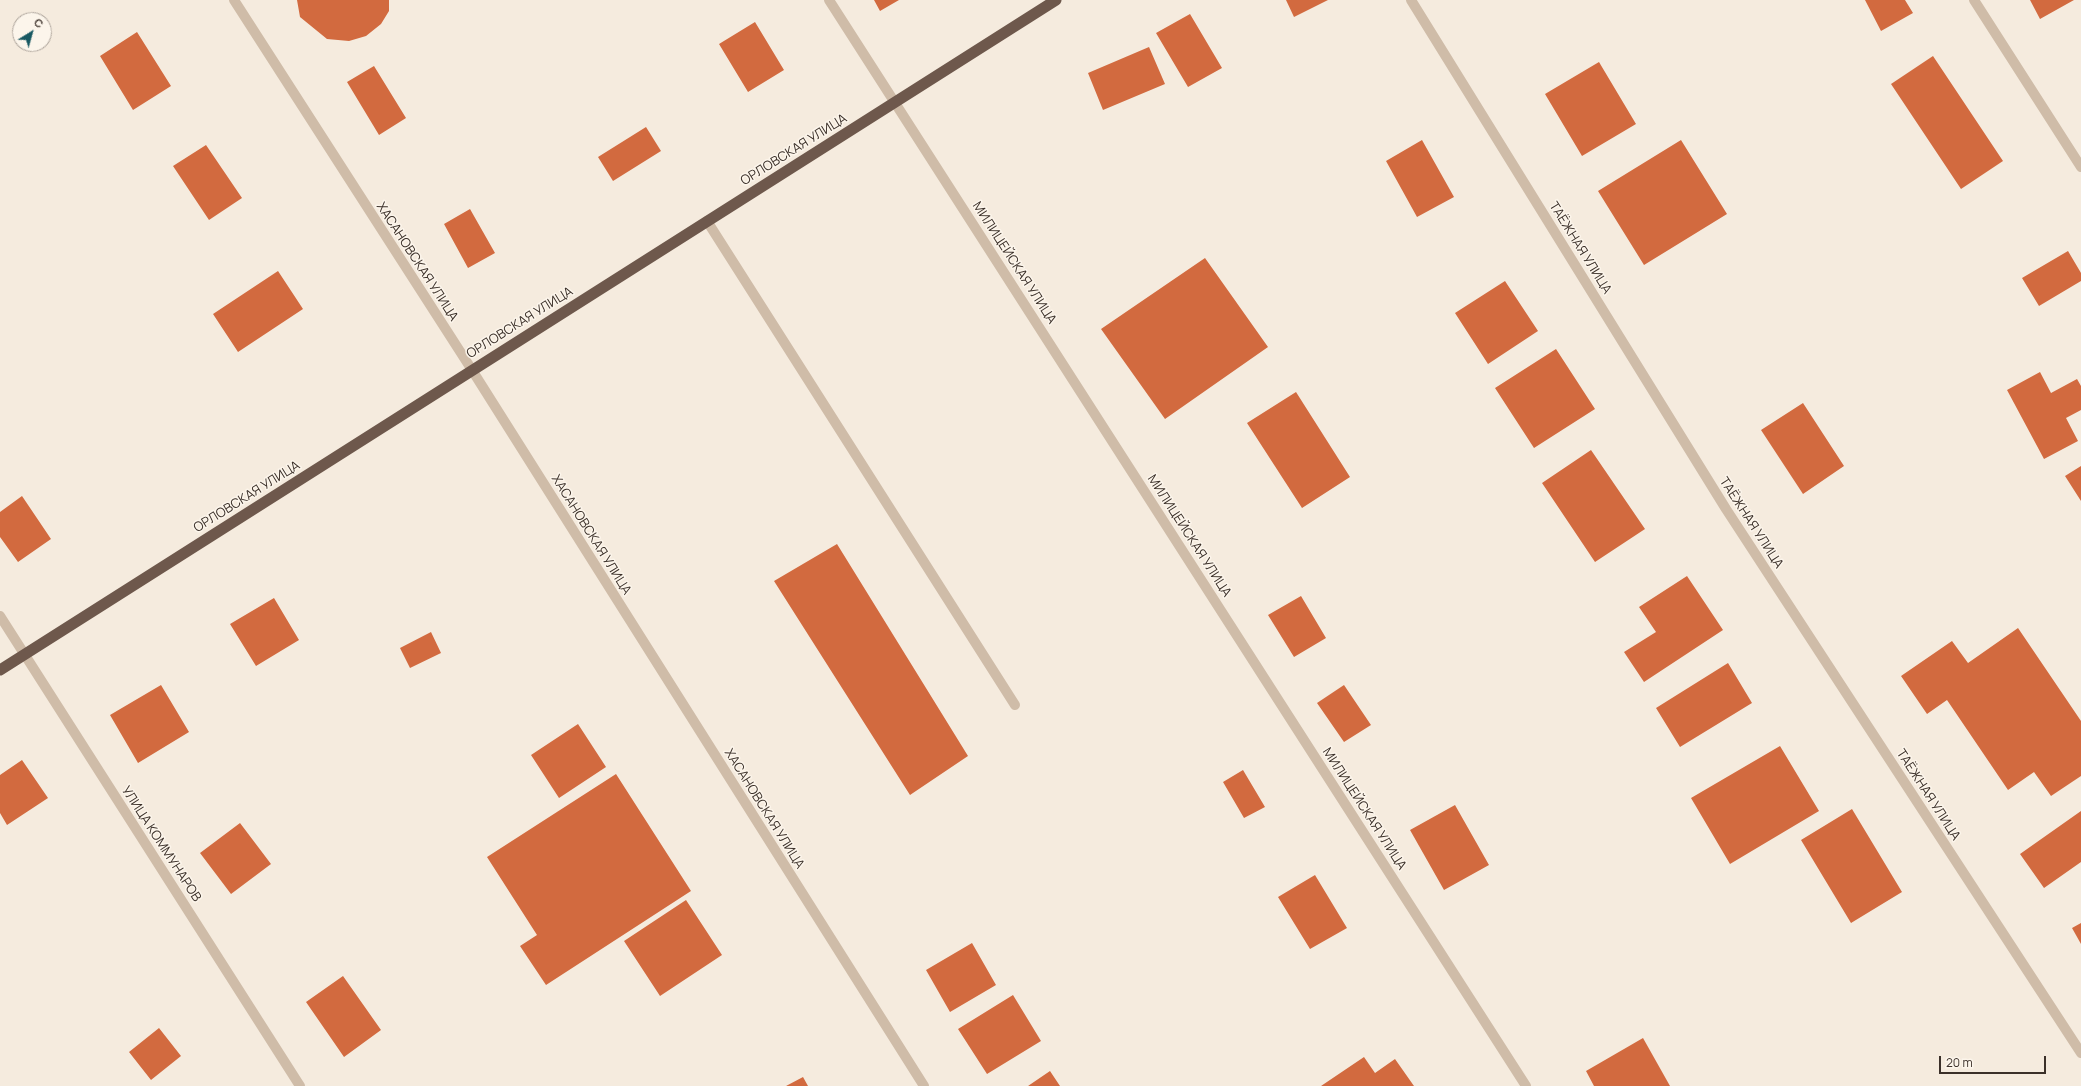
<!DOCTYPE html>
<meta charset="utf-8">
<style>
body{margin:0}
#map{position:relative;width:2081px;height:1086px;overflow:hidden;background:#f5ebde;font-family:Manrope,sans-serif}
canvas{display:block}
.north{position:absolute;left:12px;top:12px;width:40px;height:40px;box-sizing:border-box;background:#fcf5eb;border:1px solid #afa69d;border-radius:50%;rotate:37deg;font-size:11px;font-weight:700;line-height:16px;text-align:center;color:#3b3029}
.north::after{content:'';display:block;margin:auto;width:14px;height:18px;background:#195962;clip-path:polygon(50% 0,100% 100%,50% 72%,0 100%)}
.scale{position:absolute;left:1939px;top:1056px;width:107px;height:18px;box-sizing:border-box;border:2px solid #3b3029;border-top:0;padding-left:5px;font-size:12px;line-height:14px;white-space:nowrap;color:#3b3029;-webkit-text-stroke:3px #fcf5eb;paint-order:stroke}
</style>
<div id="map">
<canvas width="2081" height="1086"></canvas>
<div class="north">С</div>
<div class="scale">20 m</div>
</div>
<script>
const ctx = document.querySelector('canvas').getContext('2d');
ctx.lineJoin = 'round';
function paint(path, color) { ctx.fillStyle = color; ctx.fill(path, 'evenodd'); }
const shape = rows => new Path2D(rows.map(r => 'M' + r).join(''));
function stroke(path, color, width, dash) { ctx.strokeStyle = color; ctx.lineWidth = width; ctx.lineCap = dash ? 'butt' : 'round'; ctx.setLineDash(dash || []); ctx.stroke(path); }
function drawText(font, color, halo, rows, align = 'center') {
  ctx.font = font + ' Manrope,sans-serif'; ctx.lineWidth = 3; ctx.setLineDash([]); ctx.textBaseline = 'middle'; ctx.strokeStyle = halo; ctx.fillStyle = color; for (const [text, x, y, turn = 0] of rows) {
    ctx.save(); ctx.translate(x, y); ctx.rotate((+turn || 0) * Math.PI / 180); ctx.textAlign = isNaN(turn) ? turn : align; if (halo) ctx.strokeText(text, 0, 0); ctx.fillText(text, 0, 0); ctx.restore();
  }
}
paint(shape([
 [297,0,389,0,389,11,381,24,366,36,349,41,327,39,300,17],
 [874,0,899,0,880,11],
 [1286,0,1328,0,1294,17],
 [1865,0,1905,0,1913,13,1881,31],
 [2030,0,2074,0,2040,19],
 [1190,14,1222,68,1188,87,1156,33],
 [755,22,784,70,748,92,719,44],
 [137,32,171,86,133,110,100,56],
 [1149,47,1165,84,1103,110,1088,73],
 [1933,56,2003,161,1961,189,1891,84],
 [1599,62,1636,124,1582,156,1545,94],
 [374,66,406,118,379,135,347,82],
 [646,127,661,151,613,181,598,157],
 [1422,140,1454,197,1417,217,1386,161],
 [1681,140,1727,214,1644,265,1598,191],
 [206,145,242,198,209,220,173,166],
 [470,209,495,253,468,268,444,224],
 [2068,251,2081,273,2081,281,2039,306,2022,278],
 [1205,258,1268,347,1165,419,1101,329],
 [278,271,303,309,238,352,213,314],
 [1505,281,1538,331,1488,364,1455,313],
 [1556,349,1595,409,1534,448,1495,388],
 [2040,372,2051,393,2077,379,2081,386,2081,410,2066,418,2078,441,2044,459,2007,390],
 [1296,392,1350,477,1302,508,1247,423],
 [1803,403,1844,466,1803,494,1761,430],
 [1591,450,1645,529,1595,562,1542,483],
 [2081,466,2081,501,2065,476],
 [22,496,51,539,18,562,0,537,0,512],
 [837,544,968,756,910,795,774,581],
 [1687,576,1723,630,1644,682,1624,652,1656,632,1639,607],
 [1301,596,1326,638,1294,657,1268,615],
 [274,598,299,640,256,666,230,624],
 [2018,628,2081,721,2081,776,2051,796,2034,772,2008,790,1947,700,1927,714,1901,676,1952,641,1968,663],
 [431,632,441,653,410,668,400,648],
 [1728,663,1752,703,1680,747,1656,708],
 [161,685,189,732,138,763,110,715],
 [1344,685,1371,725,1344,742,1317,703],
 [578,724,606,767,559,798,531,755],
 [1780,746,1819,811,1730,864,1691,798],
 [22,760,48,798,7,825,0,813,0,775],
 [1243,770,1265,807,1244,818,1223,782],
 [616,774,691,891,546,985,520,946,537,935,487,857],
 [1455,805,1489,865,1444,890,1410,830],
 [1852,809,1902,892,1851,923,1801,840],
 [2081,811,2081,862,2044,888,2020,854],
 [240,823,271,864,231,894,200,853],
 [1315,875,1347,928,1310,949,1278,897],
 [686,900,722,955,660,996,624,941],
 [2081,923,2081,944,2072,928],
 [972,943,996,985,950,1012,926,970],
 [343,976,381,1030,344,1057,306,1002],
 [1013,995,1041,1041,987,1074,958,1029],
 [159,1028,181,1056,151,1080,129,1052],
 [1643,1038,1670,1086,1594,1086,1586,1071],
 [1364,1057,1375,1073,1395,1059,1414,1086,1321,1086],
 [1050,1071,1060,1086,1028,1086],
 [803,1077,808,1086,786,1086]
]), '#d26a3f');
stroke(shape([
 [707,221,1015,705]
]), '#cfbca8', 10);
stroke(shape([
 [234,0,472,370,924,1086],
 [829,0,1526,1086],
 [1411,0,1726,509,2081,1053],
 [1974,0,2081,167],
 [0,616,300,1086]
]), '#cfbca8', 10);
stroke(shape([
 [0,670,1056,0]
]), '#6e584c', 11);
drawText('13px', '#3b3029', '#fcf5eb', [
 ["ОРЛОВСКАЯ УЛИЦА",794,150,-32],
 ["ТАЁЖНАЯ УЛИЦА",1580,248,58],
 ["ХАСАНОВСКАЯ УЛИЦА",417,262,57],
 ["МИЛИЦЕЙСКАЯ УЛИЦА",1014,263,57],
 ["ОРЛОВСКАЯ УЛИЦА",520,323,-32],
 ["ОРЛОВСКАЯ УЛИЦА",247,497,-32],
 ["ТАЁЖНАЯ УЛИЦА",1751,523,57],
 ["ХАСАНОВСКАЯ УЛИЦА",591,535,58],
 ["МИЛИЦЕЙСКАЯ УЛИЦА",1189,536,57],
 ["ТАЁЖНАЯ УЛИЦА",1928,795,57],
 ["ХАСАНОВСКАЯ УЛИЦА",764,809,58],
 ["МИЛИЦЕЙСКАЯ УЛИЦА",1364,809,57],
 ["УЛИЦА КОММУНАРОВ",161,844,57]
]);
</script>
